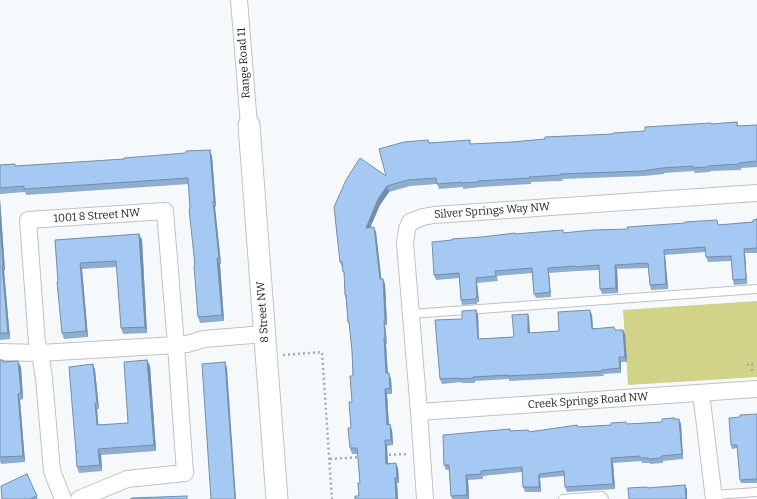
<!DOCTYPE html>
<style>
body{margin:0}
canvas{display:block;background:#f6f9fc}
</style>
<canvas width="757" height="499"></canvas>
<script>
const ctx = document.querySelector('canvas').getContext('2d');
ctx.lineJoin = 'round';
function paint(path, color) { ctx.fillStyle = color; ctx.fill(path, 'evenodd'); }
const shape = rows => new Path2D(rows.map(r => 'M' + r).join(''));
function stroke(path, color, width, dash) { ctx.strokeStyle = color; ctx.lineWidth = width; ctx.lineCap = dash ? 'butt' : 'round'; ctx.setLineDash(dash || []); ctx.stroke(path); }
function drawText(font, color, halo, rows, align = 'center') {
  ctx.font = font + ' Bitter,serif'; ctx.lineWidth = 3; ctx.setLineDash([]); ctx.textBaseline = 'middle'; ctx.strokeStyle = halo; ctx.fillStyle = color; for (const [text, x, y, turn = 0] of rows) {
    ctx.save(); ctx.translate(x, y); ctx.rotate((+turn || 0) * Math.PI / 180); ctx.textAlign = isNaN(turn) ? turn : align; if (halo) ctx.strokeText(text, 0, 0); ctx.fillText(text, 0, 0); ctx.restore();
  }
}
paint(shape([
 [757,301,757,377,628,385,623,310]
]), '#d1d388');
const service = shape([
 [411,314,757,289],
 [714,495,757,492],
 [563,499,602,496,604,499]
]);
const minor = shape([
 [239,0,249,125],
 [0,352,40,353,176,345,187,344,204,339,264,334],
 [701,393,714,499],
 [419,412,757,389],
 [63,499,52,471,44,378,40,353,37,343,28,220,165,211,176,345,185,473,127,479,79,499],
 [425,499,419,412,405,243,407,229,410,222,423,217,434,215,757,193]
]);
const tertiary = shape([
 [249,125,277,499]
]);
stroke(service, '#bfc2c5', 10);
stroke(minor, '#bfc2c5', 18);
stroke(tertiary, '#bfc2c5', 23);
stroke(shape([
 [283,355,322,352,332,499],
 [747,365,752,364,752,374],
 [384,455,407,454],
 [330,459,361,457]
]), '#a7a9ab', 2.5, [2, 3]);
stroke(service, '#fff', 8);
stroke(minor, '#fff', 16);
stroke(tertiary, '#fff', 21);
paint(shape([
 [737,122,738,126,757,125,757,167,741,168,741,170,710,171,710,172,695,173,694,171,664,173,664,174,644,176,562,179,563,181,531,182,531,184,480,187,481,187,463,189,463,187,439,189,437,184,410,186,389,192,380,205,370,227,376,232,381,279,383,279,385,284,387,325,385,325,387,344,386,344,388,373,391,379,392,394,387,394,389,424,392,430,393,445,387,446,388,464,398,468,399,483,397,483,398,499,355,499,359,496,360,483,358,454,352,454,350,448,353,376,352,351,350,326,348,322,346,299,345,295,345,275,343,272,343,267,342,267,340,262,386,176,429,143,471,144,512,142,613,134,711,124],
 [212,156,216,207,215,207,221,264,220,264,224,321,200,323,198,317,189,184,26,195,25,192,0,194,0,165,16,166],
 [0,199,5,271,4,271,10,339,0,340],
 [757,219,757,253,745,253,747,284,734,285,733,280,731,261,708,262,706,257,706,252,665,255,668,289,651,290,650,285,648,268,617,269,618,293,602,294,600,289,599,270,577,271,549,273,551,297,536,298,534,294,532,273,497,276,498,281,477,283,479,302,477,302,477,304,462,305,461,300,459,278,436,280,434,275,452,240,516,234,564,233,719,225,753,222],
 [139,234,142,240,147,333,123,334,121,328,117,267,82,269,88,337,64,339,62,333,55,240],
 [476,310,478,315,479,339,514,337,528,314,529,318,530,333,559,331,592,315,593,328,616,330,623,330,625,334,627,362,621,362,621,373,603,374,604,376,509,381,509,379,475,381,475,383,462,383,461,382,442,384,440,379,462,319],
 [0,360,4,362,21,367,23,399,20,400,25,462,1,464,0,461],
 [147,360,150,366,156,451,101,455,102,471,79,473,77,467,93,364,95,370,99,409,97,409,98,425,128,423],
 [757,414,757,483,741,483,740,480,737,448,732,449,731,445,740,417],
 [675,419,681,424,683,459,663,461,663,463,650,464,650,463,642,463,641,461,613,463,615,489,567,492,565,487,564,476,540,478,541,492,525,492,523,487,522,472,483,476,483,479,468,480,469,499,452,499,451,496,449,470,446,470,444,465,511,431,528,430,529,432,578,427,662,422],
 [27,474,38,499,2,499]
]), '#8eadd1');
paint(shape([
 [210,150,212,156,216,207,214,201],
 [387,186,389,192,380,205,368,233,366,228,378,199],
 [0,199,5,271,3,265,0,222],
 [213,201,215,207,221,264,219,258],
 [374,227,376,232,382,284,380,279],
 [139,234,142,240,147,333,145,327],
 [744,249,745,253,747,284,746,279],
 [664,250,665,255,668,289,666,284],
 [217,258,220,264,224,321,222,315],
 [80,263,82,269,88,337,86,331],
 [2,265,4,271,10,339,8,333],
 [615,265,617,269,618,293,616,288],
 [548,268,549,273,551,297,550,292],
 [476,278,477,283,479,302,477,297],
 [383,279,385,284,387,325,385,319],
 [476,310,478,315,479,344,478,339],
 [590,310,592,315,593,333,592,329],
 [528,314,529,318,530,338,528,333],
 [384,319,385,325,387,344,385,338],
 [623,330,625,334,627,362,625,357],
 [384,338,386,344,388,379,386,373],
 [619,357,621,362,621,373,620,368],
 [147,360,150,366,156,451,154,445],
 [18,361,21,367,23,399,21,393],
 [225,362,227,368,236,499,235,499],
 [93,364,95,370,99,409,97,403],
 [389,373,391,379,392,394,390,388],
 [385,389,387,394,389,430,387,425],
 [18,394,20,400,25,462,23,456],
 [95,403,97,409,99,431,97,425],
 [679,419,681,424,683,459,682,454],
 [390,424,392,430,393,445,391,440],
 [385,440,387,446,388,469,386,464],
 [98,449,101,455,102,471,100,465],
 [611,458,613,463,615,489,613,484],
 [396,463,398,468,399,483,397,478],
 [539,474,540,478,541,492,539,487],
 [466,475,468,480,469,499,467,495],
 [395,478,397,483,398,499,396,499],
 [685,485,687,489,687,499,686,499]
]), '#748daa');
const building = shape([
 [737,122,737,126,757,125,757,161,739,163,739,164,708,166,708,167,693,168,693,166,662,168,642,171,560,174,561,175,529,177,529,178,478,181,479,182,461,183,461,182,437,184,436,178,408,180,387,186,378,199,366,228,374,227,380,279,383,279,385,319,384,319,385,338,384,338,386,373,389,373,390,388,385,389,387,425,390,424,391,440,385,440,386,464,396,463,397,478,395,478,396,499,355,499,355,496,359,496,358,483,360,483,357,448,350,448,348,428,351,428,349,402,352,402,350,376,353,376,352,351,349,322,348,322,346,295,345,295,344,271,343,272,342,261,340,262,334,207,346,180,360,158,386,176,379,149,404,142,428,140,429,143,470,140,470,144,512,142,545,139,545,137,613,134,613,133,645,131,645,127,711,123,711,124,737,122],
 [210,150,214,201,213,201,219,258,217,258,222,315,198,317,194,266,195,265,189,209,190,209,188,178,24,189,24,186,0,188,0,165,15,164,15,166,124,159,124,158,186,153,186,151,210,150],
 [757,219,757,248,744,249,746,279,733,280,731,256,706,257,705,247,664,250,666,284,650,285,648,263,615,265,616,288,600,289,599,265,575,267,575,266,548,268,550,292,534,294,532,268,495,271,496,276,476,278,477,297,476,297,476,299,461,300,459,273,434,275,432,242,452,240,452,239,482,237,515,233,515,234,563,230,563,233,593,230,628,229,627,227,685,223,685,222,717,220,718,225,753,222,753,220,757,219],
 [0,222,3,265,2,265,8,333,0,333,0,222],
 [139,234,145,327,121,328,116,261,80,263,86,331,62,333,57,282,58,282,55,240,139,234],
 [476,310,478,339,514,337,512,315,528,314,528,333,559,331,558,312,590,310,592,329,614,327,615,330,623,330,625,357,619,357,620,368,602,370,602,371,508,376,508,375,473,377,474,378,460,379,460,378,440,379,435,320,462,319,462,311,476,310],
 [0,360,3,360,3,362,18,361,21,393,18,394,23,456,0,457,0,360],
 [147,360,154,445,98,449,100,465,77,467,76,453,78,452,76,452,69,367,93,364,97,403,95,403,97,425,128,423,124,362,147,360],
 [225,362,235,499,211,499,202,364,225,362],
 [757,414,757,479,740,480,737,445,731,445,729,418,740,417,740,415,757,414],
 [674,418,674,419,679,419,682,454,661,456,661,458,648,459,648,458,640,458,640,456,611,458,613,484,565,487,564,471,539,474,539,487,523,487,522,467,481,471,481,474,466,475,467,495,451,496,449,465,444,465,443,435,510,429,510,431,528,430,529,432,577,425,578,427,611,425,611,423,626,422,627,424,662,422,662,419,674,418],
 [27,474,37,496,30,499,2,499,1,486,27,474],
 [685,485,686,499,629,499,628,488,647,487,647,488,685,485],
 [187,496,187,499,130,499,132,498,187,496]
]);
paint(building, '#a5c9f3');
stroke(building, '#748daa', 1);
drawText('11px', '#232425', '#fff', [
 ["Range Road 11",244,63,-94],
 ["Silver Springs Way NW",492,211,-4],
 ["1001 8 Street NW",97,216,-4],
 ["8 Street NW",263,312,-94],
 ["Creek Springs Road NW",588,401,-4]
]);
</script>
